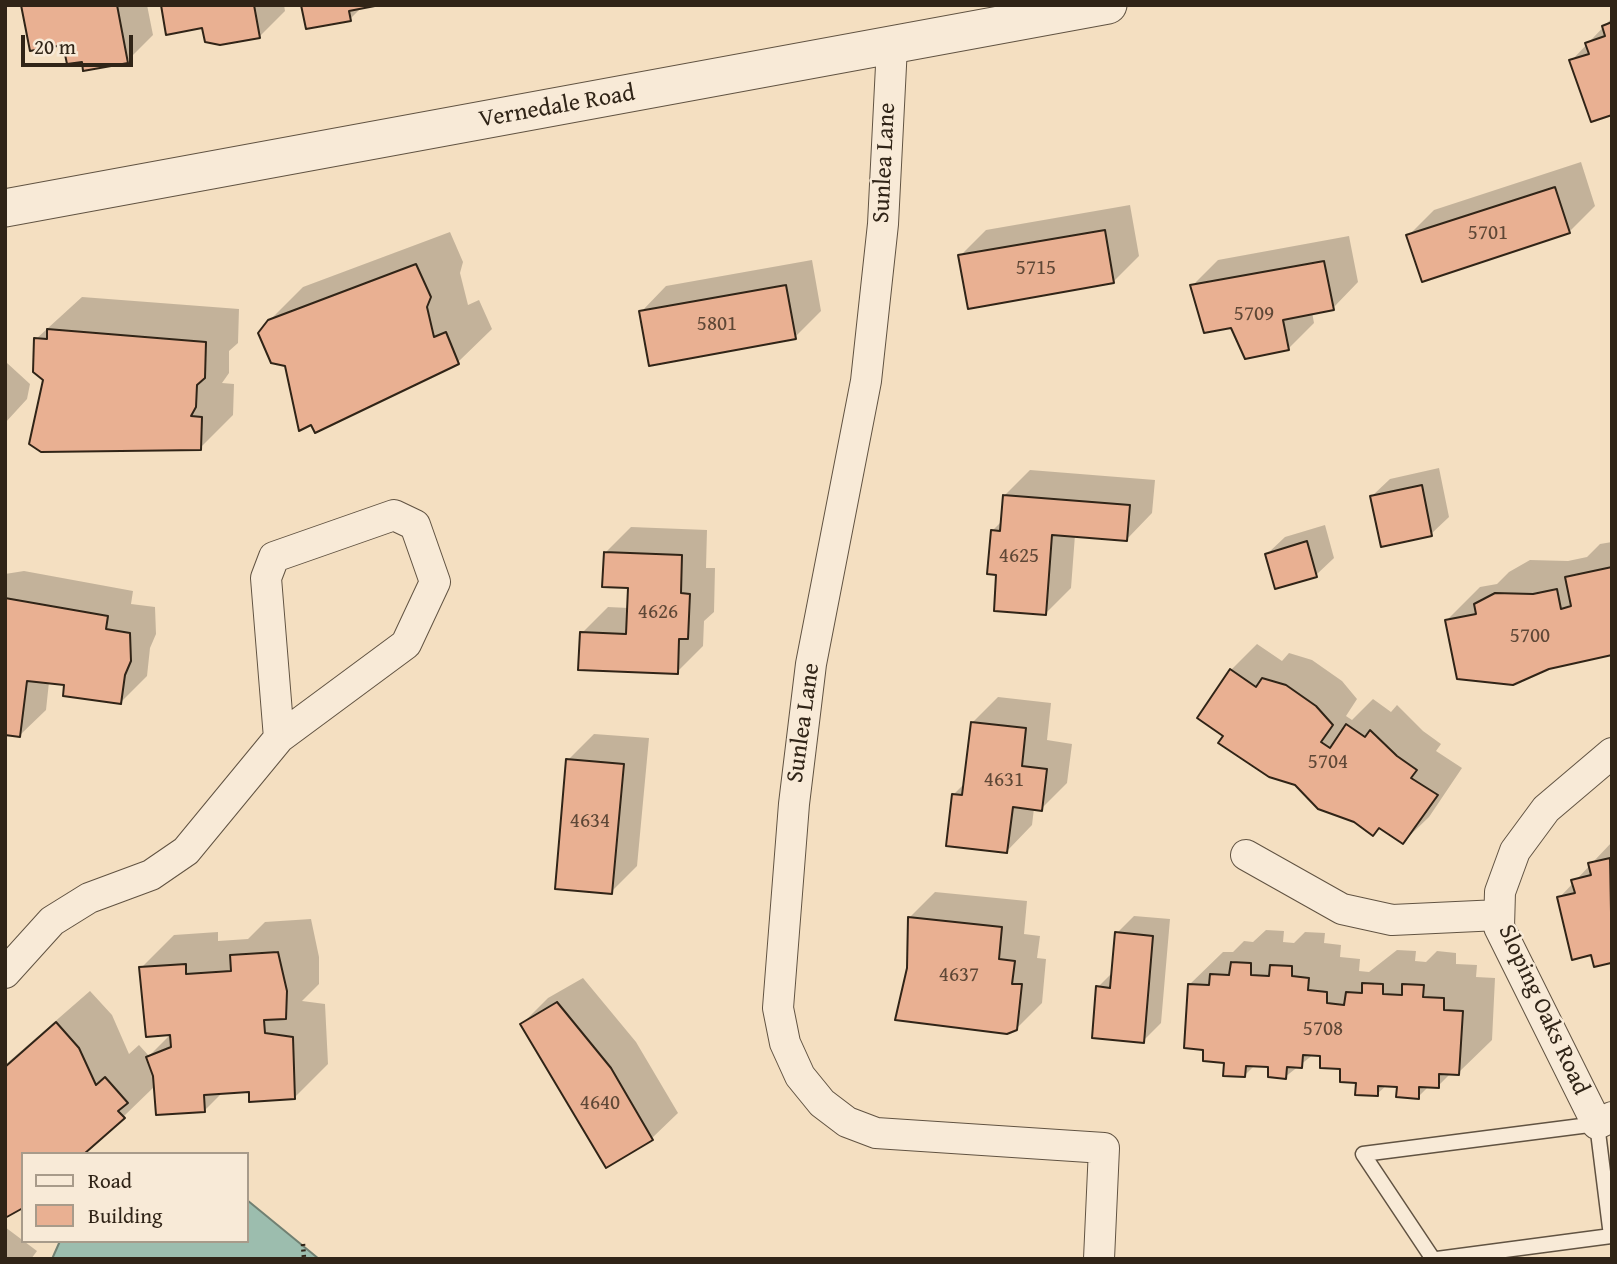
<!DOCTYPE html>
<style>
body{margin:0}
#map{position:relative;width:1617px;height:1264px;overflow:hidden;background:#f4dfc1;font-family:"Gentium Book Plus",serif}
canvas{display:block}
.frame{position:absolute;inset:0;border:7px solid #302417;pointer-events:none}
.legend{position:absolute;left:21px;top:1152px;width:228px;height:91px;box-sizing:border-box;background:#f8ead7;border:2px solid #a89b8a;margin:0;padding:9px 12px;list-style:none;font-size:21px;color:#302417}
.legend li{display:flex;align-items:center;gap:14px;height:35px}
.legend b{width:35px;border:2px solid #a89b8a}
.scale{position:absolute;left:21px;top:35px;width:112px;height:32px;box-sizing:border-box;border:4px solid #302417;border-top:0;padding-left:9px;font-size:21px;line-height:24px;white-space:nowrap;color:#302417;-webkit-text-stroke:5px #f8ead7;paint-order:stroke}
</style>
<div id="map">
<canvas width="1617" height="1264"></canvas>
<div class="frame"></div>
<ul class="legend">
<li><b style="height:9px;background:#f8ead7"></b>Road</li>
<li><b style="height:19px;background:#e9b092"></b>Building</li>
</ul>
<div class="scale">20 m</div>
</div>
<script>
const ctx = document.querySelector('canvas').getContext('2d');
ctx.lineJoin = 'round';
function paint(path, color) { ctx.fillStyle = color; ctx.fill(path, 'evenodd'); }
const shape = rows => new Path2D(rows.map(r => 'M' + r).join(''));
function stroke(path, color, width, dash) { ctx.strokeStyle = color; ctx.lineWidth = width; ctx.lineCap = dash ? 'butt' : 'round'; ctx.setLineDash(dash || []); ctx.stroke(path); }
function drawText(font, color, halo, rows, align = 'center') {
  ctx.font = font + ' "Gentium Book Plus",serif'; ctx.lineWidth = 5; ctx.setLineDash([]); ctx.textBaseline = 'middle'; ctx.strokeStyle = halo; ctx.fillStyle = color; for (const [text, x, y, turn = 0] of rows) {
    ctx.save(); ctx.translate(x, y); ctx.rotate((+turn || 0) * Math.PI / 180); ctx.textAlign = isNaN(turn) ? turn : align; if (halo) ctx.strokeText(text, 0, 0); ctx.fillText(text, 0, 0); ctx.restore();
  }
}
const water = shape([
 [247,1200,319,1259,52,1259,60,1241,247,1241,247,1200]
]);
paint(water, '#9cbdae');
stroke(water, '#718072', 2);
paint(shape([
 [23,5,147,5,153,35,127,61,83,60],
 [162,5,284,5,285,11,259,37,204,26],
 [303,5,363,6,350,19],
 [1612,18,1612,113,1571,61],
 [1581,162,1595,206,1569,232,1408,236,1434,210],
 [1130,205,1139,256,1113,282,960,256,986,230],
 [450,232,463,262,460,273,468,305,479,300,492,329,458,362,287,364,269,321,303,287],
 [1349,236,1358,282,1333,308,1312,312,1314,323,1289,348,1232,326,1192,286,1218,260],
 [812,260,821,311,795,337,641,312,666,286],
 [82,297,239,309,238,343,229,351,229,373,222,383,234,384,233,415,200,448,45,379,36,339],
 [7,363,30,384,27,399,5,423],
 [1439,468,1449,517,1431,534,1372,496,1390,479],
 [1030,470,1155,480,1152,513,1127,539,1075,535,1071,588,1045,614,998,573,992,531,1002,521,1004,496],
 [1325,525,1334,558,1316,575,1267,554,1285,537],
 [631,527,707,530,706,568,715,568,714,612,704,621,703,646,677,672,582,633,608,607,629,608,630,586,605,553],
 [1612,542,1612,653,1447,620,1480,587,1497,584,1509,572,1530,560,1568,561,1587,557,1600,544],
 [24,571,133,591,131,604,155,607,156,634,150,648,147,676,121,702,66,684,49,682,46,710,20,735,5,734,5,574],
 [1257,644,1282,661,1289,653,1312,660,1342,681,1357,699,1346,716,1352,720,1373,699,1391,712,1397,705,1423,731,1441,744,1436,751,1462,768,1429,817,1403,842,1381,826,1296,783,1225,735,1231,670],
 [998,697,1051,703,1047,740,1072,744,1067,783,1041,809,1034,808,1032,825,1007,851,954,794,965,783,972,723],
 [594,734,649,738,637,866,611,892,568,760],
 [1612,842,1612,961,1592,953,1559,898],
 [935,892,1027,901,1024,934,1040,936,1037,958,1046,959,1042,1003,1016,1029,908,968,909,918],
 [1134,916,1170,919,1161,1023,1143,1041,1098,987,1113,972,1117,933],
 [311,919,319,957,319,984,302,1001,325,1004,328,1064,294,1098,251,1090,223,1092,205,1110,156,1085,123,1117,23,1154,23,1206,5,1216,5,1065,90,991,112,1015,129,1054,139,1045,149,1056,172,1033,141,968,174,935,218,932,218,941,248,939,265,922],
 [1266,930,1284,931,1283,942,1294,943,1305,932,1325,933,1324,943,1341,945,1340,957,1360,959,1359,971,1369,972,1397,950,1416,951,1415,961,1426,962,1437,951,1456,953,1456,964,1477,965,1476,977,1495,978,1492,1040,1458,1073,1451,1073,1438,1086,1429,1086,1418,1097,1399,1086,1387,1085,1377,1094,1322,1054,1314,1054,1285,1077,1270,1066,1255,1065,1245,1075,1205,1048,1189,985,1223,952,1233,952,1244,941,1253,942],
 [583,978,636,1042,678,1113,652,1138,522,1024,548,998],
 [5,1227,37,1251,31,1259,5,1259]
]), '#0003');
const building = shape([
 [21,5,117,5,128,63,83,71,82,62,67,64,63,45,30,51,21,5],
 [161,5,254,5,260,38,220,45,205,42,202,28,166,35,161,5],
 [301,5,380,5,349,11,351,21,306,29,301,5],
 [1612,22,1612,115,1591,122,1569,60,1589,54,1585,43,1605,36,1602,26,1612,22],
 [1555,187,1570,233,1422,282,1406,235,1555,187],
 [1105,230,1114,283,968,309,958,255,1105,230],
 [1324,261,1334,310,1283,320,1289,350,1245,359,1231,328,1204,333,1190,285,1324,261],
 [416,264,431,297,427,307,434,337,446,332,459,364,315,433,311,425,299,431,285,366,271,363,258,333,268,320,416,264],
 [786,285,796,339,649,366,639,311,786,285],
 [47,329,206,342,205,378,197,385,196,407,191,416,202,417,201,450,41,452,29,444,43,380,33,372,34,338,47,339,47,329],
 [1422,485,1432,536,1381,547,1370,496,1422,485],
 [1003,495,1130,505,1127,541,1052,535,1046,615,994,611,996,575,987,574,991,530,1000,531,1003,495],
 [1307,541,1317,577,1275,589,1265,554,1307,541],
 [604,552,682,555,681,593,690,594,688,639,679,639,678,674,578,670,580,632,626,634,628,588,602,587,604,552],
 [1612,567,1612,655,1549,669,1513,685,1457,679,1445,620,1476,614,1474,604,1495,593,1533,594,1557,589,1561,609,1571,606,1565,577,1612,567],
 [5,598,108,616,106,629,130,633,131,661,125,675,121,704,63,696,64,685,27,681,20,737,5,735,5,598],
 [1230,669,1256,687,1262,678,1286,685,1316,706,1333,725,1321,742,1330,748,1346,724,1365,737,1370,730,1397,756,1417,770,1411,778,1438,795,1403,844,1379,828,1373,836,1354,822,1318,809,1295,785,1269,777,1218,743,1223,736,1197,718,1230,669],
 [971,722,1026,728,1022,766,1047,769,1042,811,1013,807,1007,853,946,846,952,794,962,795,971,722],
 [566,759,624,764,612,894,555,889,566,759],
 [1610,858,1612,966,1611,963,1594,967,1591,955,1572,960,1557,897,1575,893,1571,880,1591,875,1588,863,1610,858],
 [908,917,1002,927,999,959,1015,961,1012,984,1022,984,1017,1030,1007,1034,895,1020,907,968,908,917],
 [1115,932,1153,936,1144,1043,1092,1038,1096,986,1110,988,1115,932],
 [278,952,287,991,286,1019,264,1020,265,1033,293,1037,295,1099,249,1102,249,1092,204,1095,205,1112,156,1115,153,1076,146,1057,171,1047,170,1035,146,1037,139,967,186,964,186,974,231,971,230,955,278,952],
 [1231,962,1251,963,1251,975,1269,976,1270,965,1292,966,1292,976,1309,978,1308,990,1327,992,1327,1003,1344,1005,1346,992,1362,993,1362,983,1383,984,1383,994,1402,995,1402,984,1424,985,1423,997,1444,998,1444,1010,1463,1011,1459,1075,1439,1074,1439,1088,1419,1087,1419,1099,1396,1097,1397,1087,1378,1086,1378,1096,1355,1095,1356,1083,1340,1082,1340,1069,1320,1068,1320,1056,1303,1055,1302,1068,1287,1067,1286,1079,1268,1077,1268,1067,1246,1066,1245,1077,1223,1076,1224,1063,1203,1061,1203,1050,1184,1048,1188,984,1209,985,1210,974,1229,975,1231,962],
 [557,1002,611,1068,653,1140,606,1168,520,1024,557,1002],
 [56,1022,79,1048,96,1085,105,1077,128,1103,118,1111,125,1118,84,1154,23,1154,23,1208,5,1218,5,1067,56,1022]
]);
paint(building, '#e9b092');
stroke(building, '#302417', 2);
const service = shape([
 [1433,1259,1363,1154,1597,1124,1611,1236,1437,1259]
]);
const minor = shape([
 [892,46,883,224,866,381,811,664,794,804,778,1008,785,1043,800,1076,822,1103,847,1122,876,1133,1104,1148,1099,1259],
 [1612,753,1546,809,1515,851,1500,892,1499,927,1597,1124,1612,1117],
 [1246,855,1342,909,1392,920,1499,915],
 [5,973,52,921,89,898,151,875,186,851,279,738,406,644,435,582,415,525,394,515,274,557,266,578,279,738]
]);
const tertiary = shape([
 [5,208,1108,5]
]);
stroke(service, '#615342', 17);
stroke(minor, '#615342', 32);
stroke(tertiary, '#615342', 39);
stroke(shape([
 [303,1244,304,1259]
]), '#302417', 4.5, [2, 3.5]);
stroke(service, '#f8ead7', 14);
stroke(minor, '#f8ead7', 30);
stroke(tertiary, '#f8ead7', 37);
drawText('21px', '#5e4736', null, [
 ["5701",1488,234],
 ["5715",1036,269],
 ["5709",1254,315],
 ["5801",717,325],
 ["4625",1019,557],
 ["4626",658,613],
 ["5700",1530,637],
 ["5704",1328,763],
 ["4631",1004,781],
 ["4634",590,822],
 ["4637",959,976],
 ["5708",1323,1030],
 ["4640",600,1104]
]);
drawText('24px', '#302417', '#f8ead7', [
 ["Vernedale Road",557,107,-10],
 ["Sunlea Lane",885,163,-87],
 ["Sunlea Lane",804,723,-82],
 ["Sloping Oaks Road",1543,1010,65]
]);
</script>
